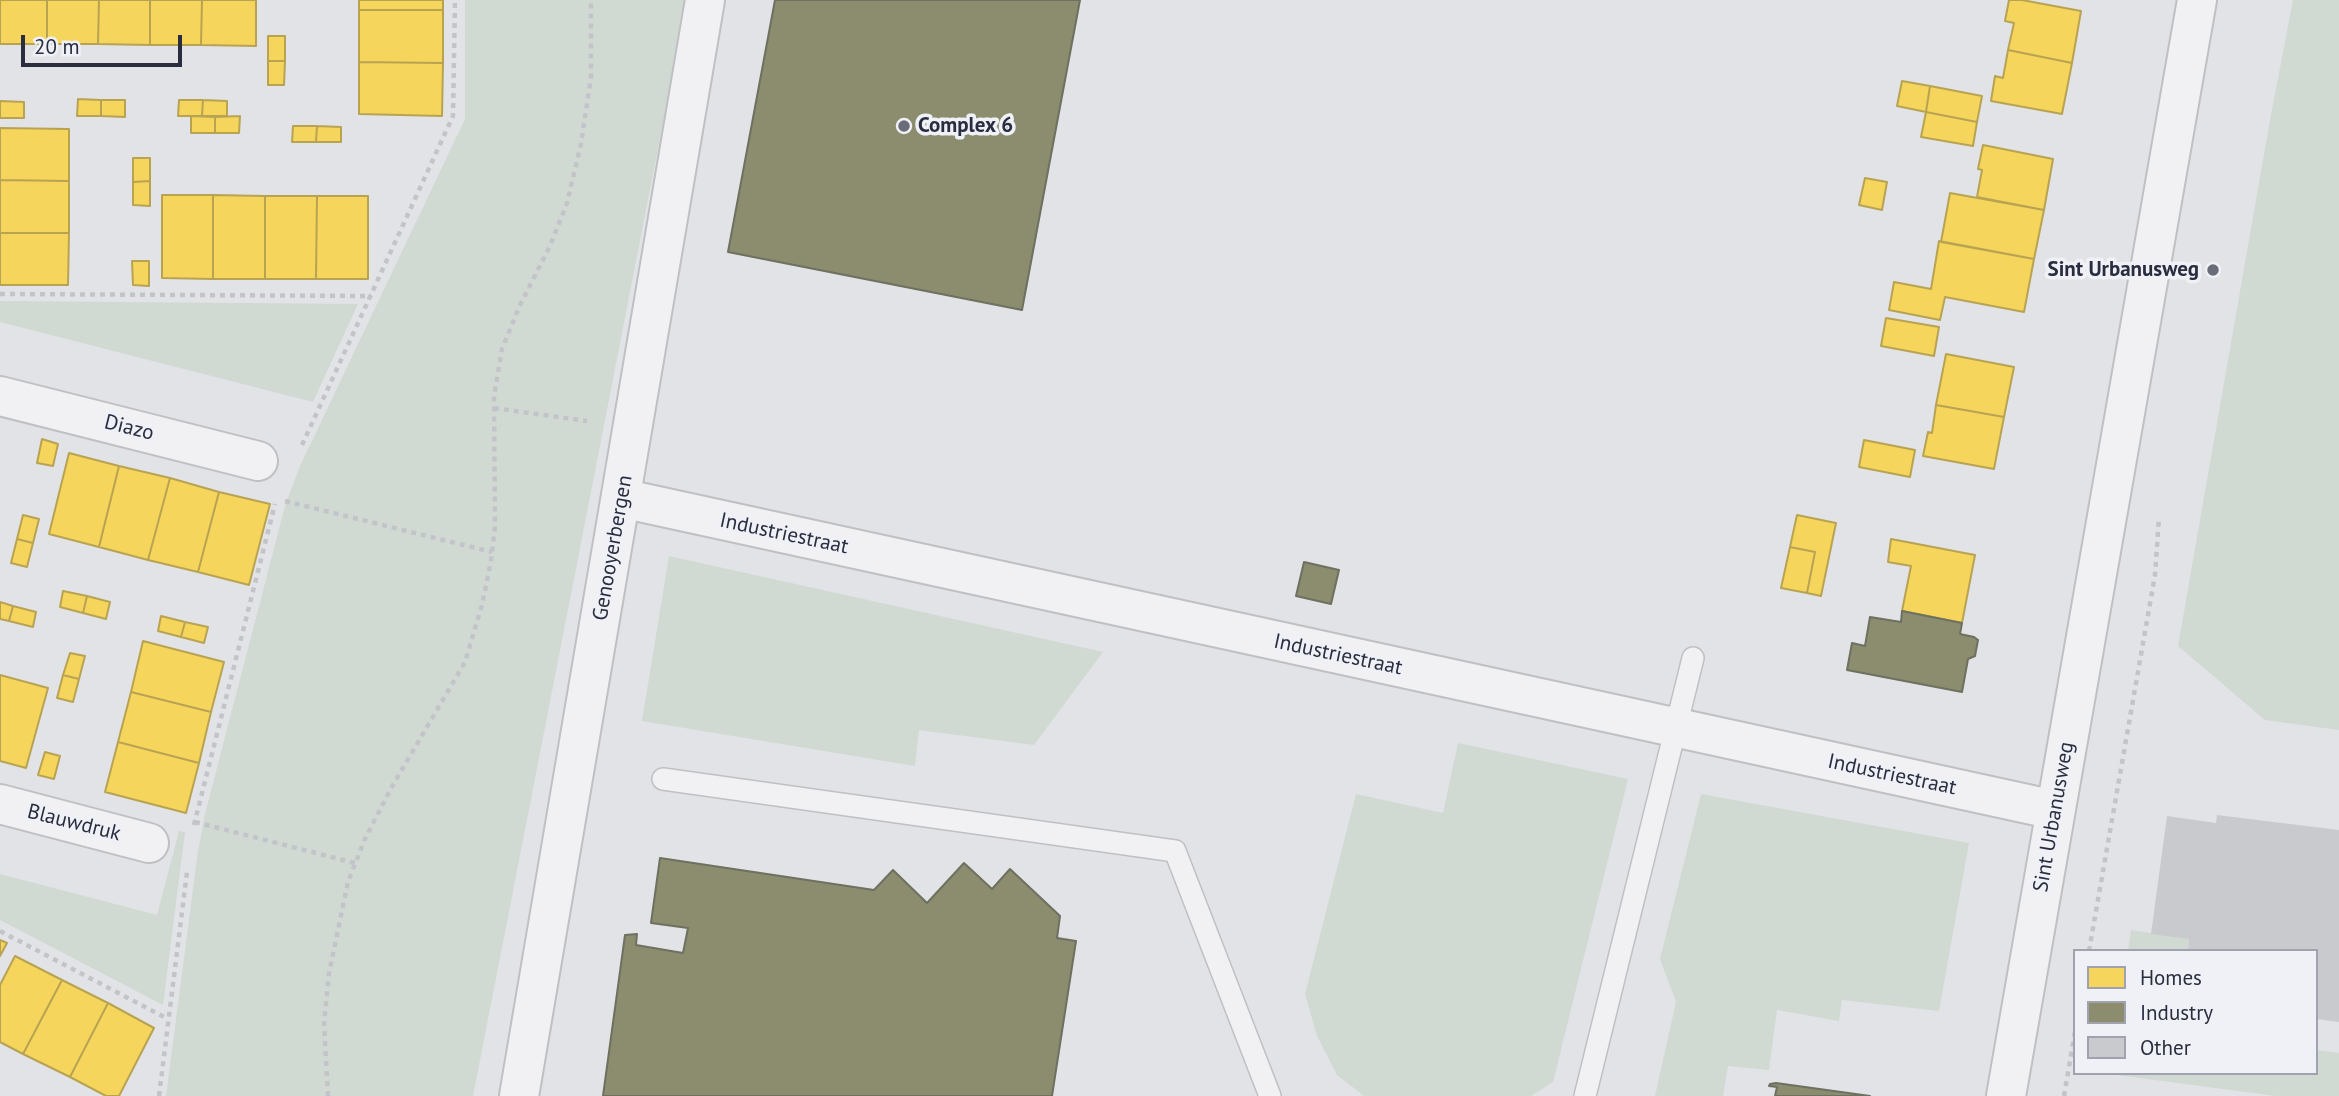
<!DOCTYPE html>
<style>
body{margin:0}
#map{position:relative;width:2339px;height:1096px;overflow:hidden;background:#e2e3e6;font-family:"PT Sans",sans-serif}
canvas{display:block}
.legend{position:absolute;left:2073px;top:949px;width:245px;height:126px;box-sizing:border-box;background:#eff1f6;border:2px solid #a0a3ad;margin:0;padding:9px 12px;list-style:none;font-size:21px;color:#292d3f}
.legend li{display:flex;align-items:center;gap:14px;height:35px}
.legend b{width:35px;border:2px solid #a0a3ad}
.scale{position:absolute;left:21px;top:35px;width:161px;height:32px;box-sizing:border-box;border:4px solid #292d3f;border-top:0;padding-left:9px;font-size:21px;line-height:24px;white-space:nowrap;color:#292d3f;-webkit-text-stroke:5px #eff1f6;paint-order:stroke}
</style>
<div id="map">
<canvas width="2339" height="1096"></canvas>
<ul class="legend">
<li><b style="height:19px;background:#f6d55c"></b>Homes</li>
<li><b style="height:19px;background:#8c8c6e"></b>Industry</li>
<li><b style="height:19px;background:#c9cace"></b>Other</li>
</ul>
<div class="scale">20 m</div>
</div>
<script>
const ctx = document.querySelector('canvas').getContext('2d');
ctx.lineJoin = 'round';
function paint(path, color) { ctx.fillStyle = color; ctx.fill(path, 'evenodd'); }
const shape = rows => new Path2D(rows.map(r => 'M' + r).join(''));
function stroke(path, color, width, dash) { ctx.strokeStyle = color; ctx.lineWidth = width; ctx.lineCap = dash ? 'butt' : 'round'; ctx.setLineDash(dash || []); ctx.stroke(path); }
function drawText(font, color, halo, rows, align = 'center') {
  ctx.font = font + ' "PT Sans",sans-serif'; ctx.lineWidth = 7; ctx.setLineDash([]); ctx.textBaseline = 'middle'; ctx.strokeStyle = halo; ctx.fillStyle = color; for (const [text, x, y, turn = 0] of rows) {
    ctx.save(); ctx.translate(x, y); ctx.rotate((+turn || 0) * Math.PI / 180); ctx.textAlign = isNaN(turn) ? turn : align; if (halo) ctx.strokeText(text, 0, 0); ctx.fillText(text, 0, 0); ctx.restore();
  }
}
paint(shape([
 [465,0,687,0,473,1096,166,1096,198,851,205,814,285,506,300,466,465,119],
 [2293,0,2339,0,2339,730,2265,720,2178,646,2270,120],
 [0,301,358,304,313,402,0,322],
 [669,556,1103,652,1034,745,919,730,915,766,642,721],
 [1458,743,1628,779,1553,1082,1531,1096,1364,1096,1337,1075,1317,1036,1305,994,1356,794,1443,813],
 [1701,794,1969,843,1939,1011,1842,1000,1839,1021,1777,1010,1769,1070,1728,1066,1723,1096,1655,1096,1676,1002,1660,959],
 [179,831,185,832,163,1005,0,920,0,874,157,915],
 [2131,930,2189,939,2188,951,2128,951],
 [2316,1050,2339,1053,2339,1096,2276,1096,2110,1074,2316,1073]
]), '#d0dad2');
const homes = shape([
 [0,0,47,0,47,44,0,44,0,0],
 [47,0,99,0,98,44,47,44,47,0],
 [99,0,150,0,150,45,98,44,99,0],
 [150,0,202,0,201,45,150,45,150,0],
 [202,0,256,0,256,46,201,45,202,0],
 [359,0,443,0,443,10,359,10,359,0],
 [2009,0,2022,0,2081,11,2072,63,2008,50,2014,23,2005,21,2009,0],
 [359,10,443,10,443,63,359,62,359,10],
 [268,36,285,36,285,61,268,61,268,36],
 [2008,50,2072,63,2062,114,1991,101,1995,76,2003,78,2008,50],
 [268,61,285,61,284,85,268,85,268,61],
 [359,62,443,63,442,116,359,114,359,62],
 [1902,81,1930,86,1926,112,1897,106,1902,81],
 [1930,86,1982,96,1977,122,1926,112,1930,86],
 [78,99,101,100,101,116,77,116,78,99],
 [101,100,125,100,125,117,101,116,101,100],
 [179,100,203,100,202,116,178,116,179,100],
 [203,100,227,101,227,116,202,116,203,100],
 [0,101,24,102,24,118,0,118,0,101],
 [1926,112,1977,122,1973,146,1921,137,1926,112],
 [191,116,215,117,215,133,191,133,191,116],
 [240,116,239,133,215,133,215,117,240,116],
 [293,126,317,126,316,142,292,142,293,126],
 [317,126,341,127,341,142,316,142,317,126],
 [0,128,69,129,69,181,0,180,0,128],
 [1983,145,2053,159,2044,210,1977,197,1982,170,1978,169,1983,145],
 [133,158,150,158,150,181,133,182,133,158],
 [1865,178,1887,182,1882,210,1859,205,1865,178],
 [0,180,69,181,69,233,0,233,0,180],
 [150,181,150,206,133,205,133,182,150,181],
 [1950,193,2044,210,2034,259,1941,242,1950,193],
 [162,195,213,195,213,279,162,278,162,195],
 [213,195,265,196,265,279,213,279,213,195],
 [265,196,317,196,316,279,265,279,265,196],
 [317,196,368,196,368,279,316,279,317,196],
 [0,233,69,233,68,285,0,285,0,233],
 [1939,241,2034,259,2024,312,1945,297,1940,320,1889,310,1894,282,1931,289,1939,241],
 [132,261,149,261,149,286,133,285,132,261],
 [1886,318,1939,327,1934,356,1881,346,1886,318],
 [1946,354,2014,367,2004,417,1936,405,1946,354],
 [1936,405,2004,417,1994,469,1923,456,1928,432,1932,433,1936,405],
 [42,439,58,444,53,466,37,463,42,439],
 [1864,440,1915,450,1910,477,1859,467,1864,440],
 [69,453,119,466,99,547,49,534,69,453],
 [119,466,170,478,148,560,99,547,119,466],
 [170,478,219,492,198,572,148,560,170,478],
 [219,492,270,504,249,585,198,572,219,492],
 [23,515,39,519,33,543,17,539,23,515],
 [1797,515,1836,523,1821,596,1807,593,1815,552,1790,547,1797,515],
 [17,539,33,543,27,567,11,563,17,539],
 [1891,539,1975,555,1962,623,1902,611,1911,566,1888,562,1891,539],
 [1790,547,1815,552,1807,593,1781,588,1790,547],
 [63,591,87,596,83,613,60,607,63,591],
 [87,596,110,602,106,619,83,613,87,596],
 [0,602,13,606,9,621,0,619,0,602],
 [13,606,36,612,33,627,9,621,13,606],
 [161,616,185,622,181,637,158,631,161,616],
 [185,622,208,627,204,643,181,637,185,622],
 [143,641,224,662,211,712,131,692,143,641],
 [70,653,85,656,79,679,63,675,70,653],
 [0,675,48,688,26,768,0,761,0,675],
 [63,675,79,679,73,702,57,698,63,675],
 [131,692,211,712,199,763,118,742,131,692],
 [118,742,199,763,186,813,105,792,118,742],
 [45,752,60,756,54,779,38,775,45,752],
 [0,940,7,943,0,956,0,940],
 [15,956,62,980,23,1054,0,1042,0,985,15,956],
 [62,980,108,1003,70,1077,23,1054,62,980],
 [108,1003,154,1028,119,1096,106,1096,70,1077,108,1003]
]);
paint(homes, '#f6d55c');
stroke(homes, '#b8a353', 2);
const industry = shape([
 [775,0,1080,0,1022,310,728,252,775,0],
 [1304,562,1339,570,1331,604,1296,596,1304,562],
 [1902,611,1962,623,1960,634,1974,637,1978,640,1975,656,1968,659,1962,692,1847,670,1852,643,1865,646,1870,617,1901,622,1902,611],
 [660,858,874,890,893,870,927,903,964,863,992,889,1010,869,1060,916,1057,938,1076,941,1052,1096,603,1096,625,935,637,934,636,945,683,953,688,928,651,923,660,858],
 [1776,1083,1870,1096,1775,1096,1777,1087,1769,1086,1770,1084,1776,1083]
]);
paint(industry, '#8c8c6e');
stroke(industry, '#6e7060', 2);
paint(shape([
 [2217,815,2339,830,2339,1022,2316,1019,2316,951,2188,951,2189,939,2151,934,2167,816,2216,823]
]), '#c9cace');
const service = shape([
 [663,779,1175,851,1270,1096],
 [1585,1096,1693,658]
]);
const minor = shape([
 [0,396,258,461],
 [621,498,2055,810],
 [0,804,149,843],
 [519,1096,705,0]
]);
const tertiary = shape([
 [2006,1096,2197,0]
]);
stroke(service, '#bfc0c3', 24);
stroke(minor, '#bfc0c3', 42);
stroke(tertiary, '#bfc0c3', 42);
stroke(shape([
 [0,294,371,296],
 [494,408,587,421],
 [302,445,453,116,455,0],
 [285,501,492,552],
 [195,822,355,863],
 [194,825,275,504],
 [0,931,168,1019],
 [2089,951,2155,575,2159,517],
 [159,1096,187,872],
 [328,1096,324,1024,329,973,348,882,364,841,390,790,465,662,482,605,491,561,495,527,494,396,502,349,519,307,550,246,567,203,581,144,591,77,591,0],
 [2064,1096,2075,1032]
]), '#c3c4ca', 4.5, [5, 5]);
stroke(service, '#f1f1f3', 21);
stroke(minor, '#f1f1f3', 38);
stroke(tertiary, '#f1f1f3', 38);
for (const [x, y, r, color] of [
 [904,126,7,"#6a6d79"],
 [2213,270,7,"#6a6d79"]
]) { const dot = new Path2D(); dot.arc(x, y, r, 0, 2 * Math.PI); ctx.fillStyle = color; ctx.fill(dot); stroke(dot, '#eff1f6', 2.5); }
drawText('bold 21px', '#292d3f', '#eff1f6', [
 ["Complex 6",918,126],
 ["Sint Urbanusweg",2199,270,"right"]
], 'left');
drawText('21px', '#292d3f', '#eff1f6', [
 ["Diazo",129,428,14],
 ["Industriestraat",784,534,12],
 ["Genooyerbergen",613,548,-80],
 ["Industriestraat",1338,655,12],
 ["Industriestraat",1892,775,12],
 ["Sint Urbanusweg",2054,817,-80],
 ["Blauwdruk",74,823,14]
]);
</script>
